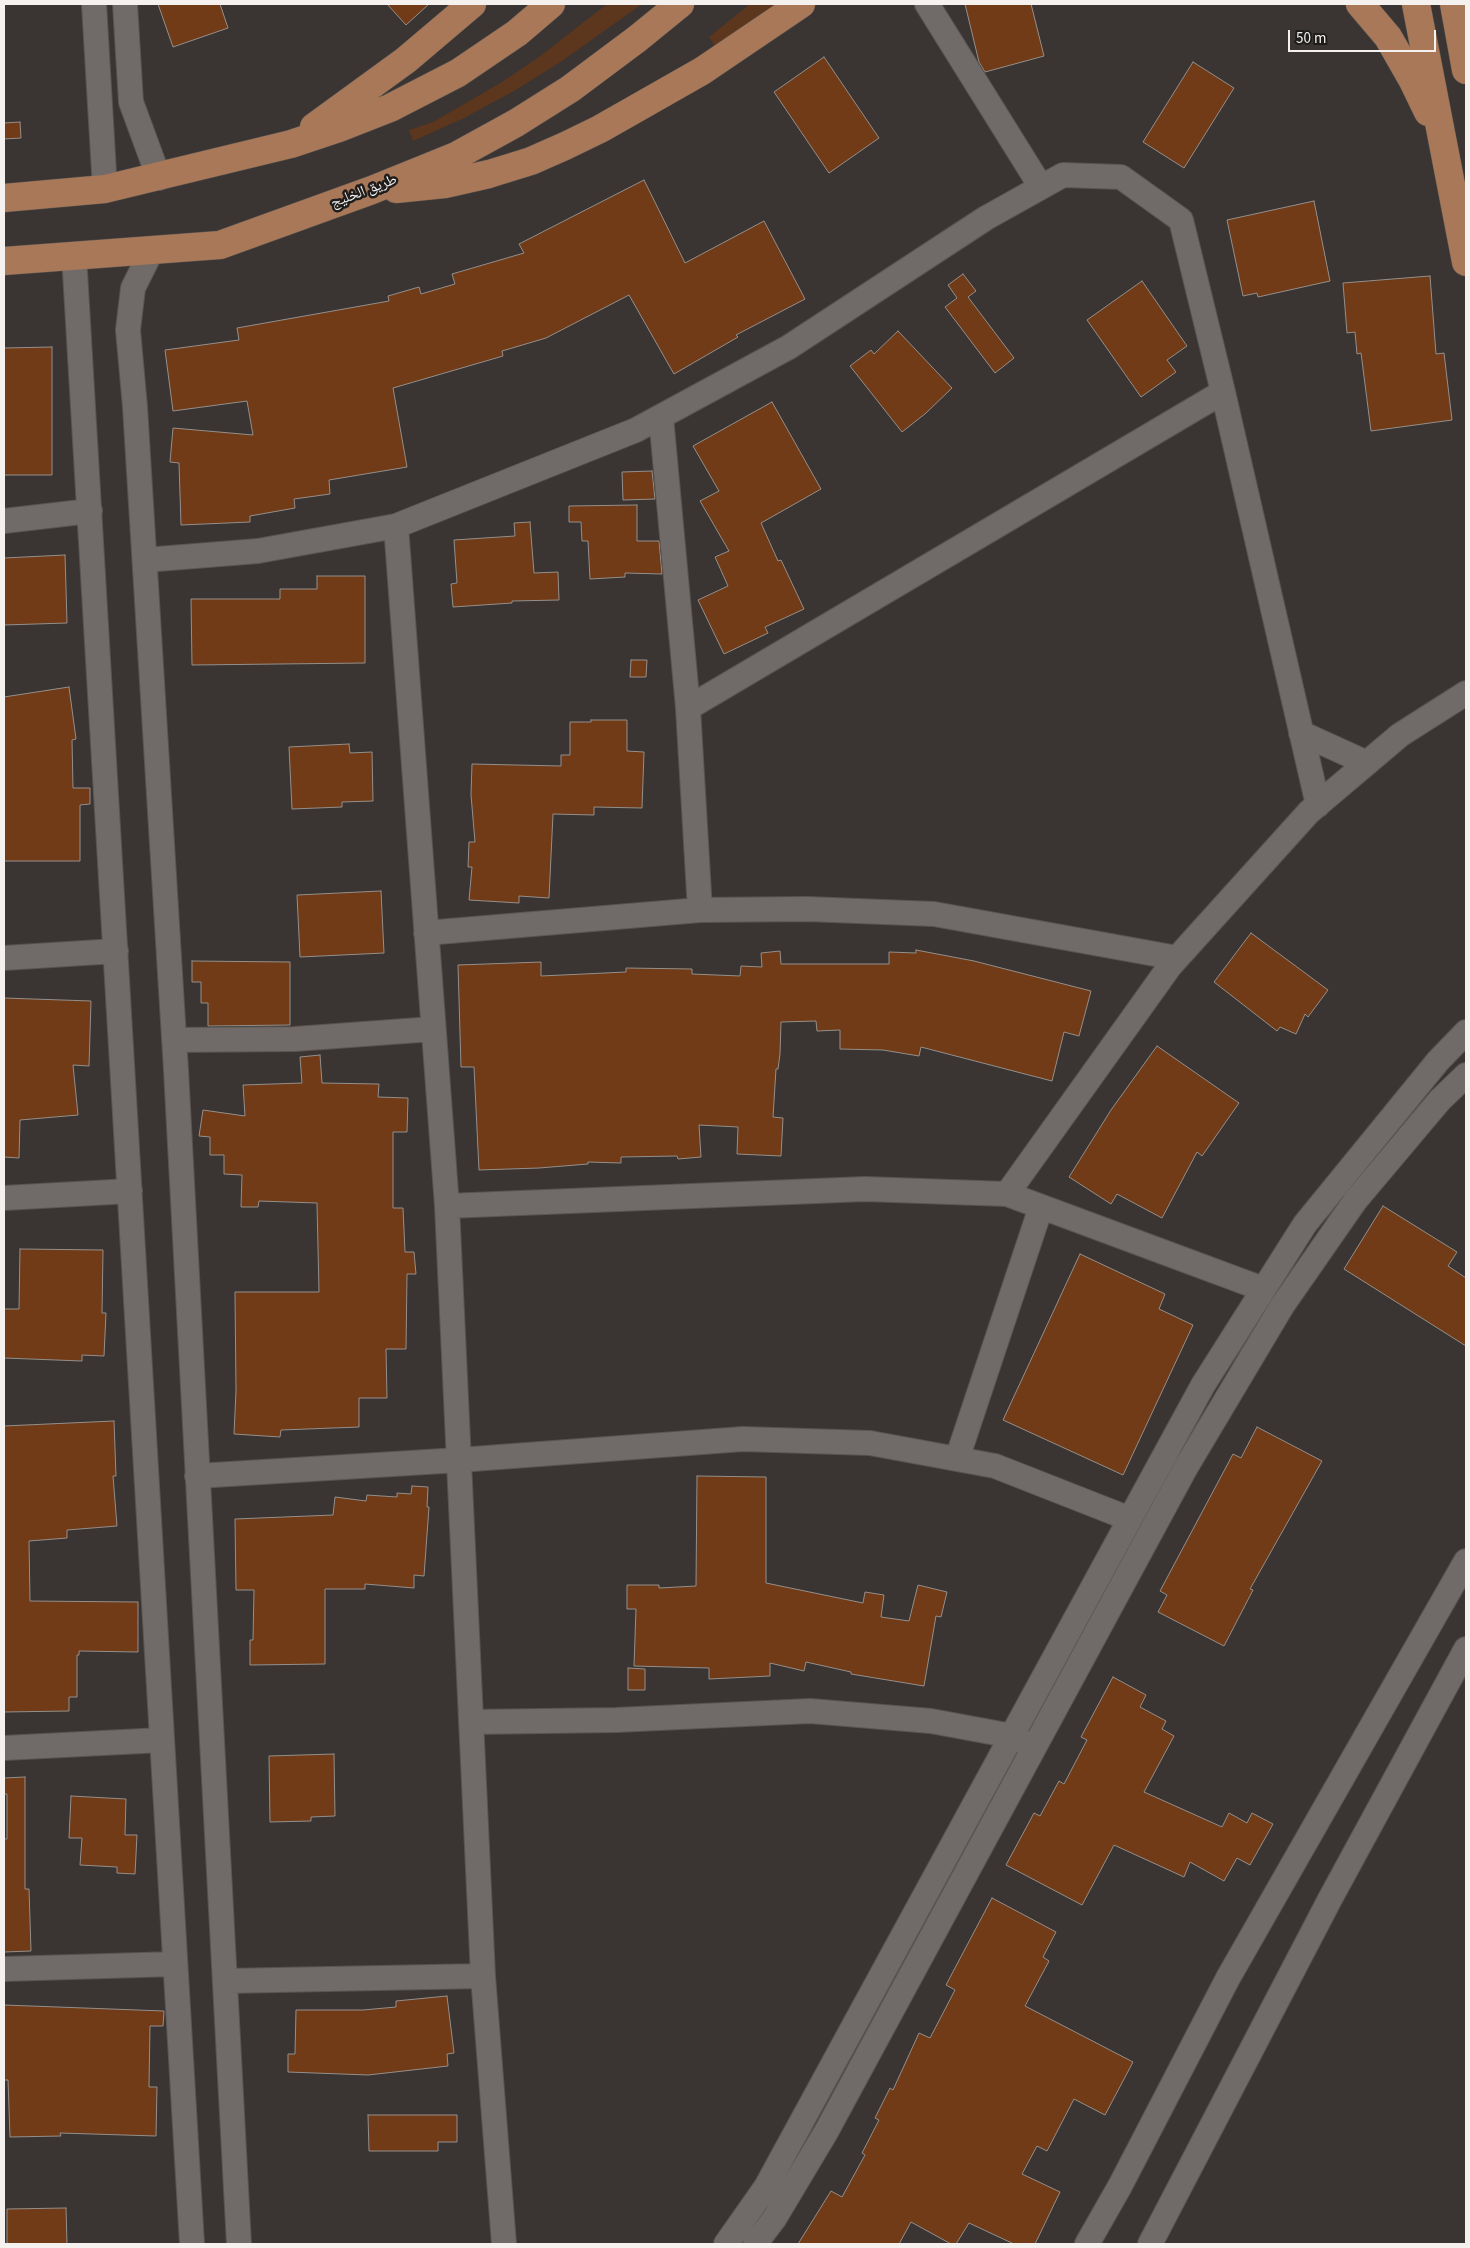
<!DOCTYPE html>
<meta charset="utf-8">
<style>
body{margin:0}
#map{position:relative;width:1470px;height:2248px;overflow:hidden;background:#3a3532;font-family:"Source Sans 3",sans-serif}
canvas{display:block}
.frame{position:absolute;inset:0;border:5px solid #f4f1ef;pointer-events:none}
.scale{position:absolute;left:1288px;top:30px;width:148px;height:22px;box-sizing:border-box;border:2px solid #f4f1ef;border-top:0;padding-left:6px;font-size:15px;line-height:18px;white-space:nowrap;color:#f4f1ef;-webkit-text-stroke:4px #1f1d1c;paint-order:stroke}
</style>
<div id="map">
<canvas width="1470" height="2248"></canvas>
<div class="frame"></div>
<div class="scale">50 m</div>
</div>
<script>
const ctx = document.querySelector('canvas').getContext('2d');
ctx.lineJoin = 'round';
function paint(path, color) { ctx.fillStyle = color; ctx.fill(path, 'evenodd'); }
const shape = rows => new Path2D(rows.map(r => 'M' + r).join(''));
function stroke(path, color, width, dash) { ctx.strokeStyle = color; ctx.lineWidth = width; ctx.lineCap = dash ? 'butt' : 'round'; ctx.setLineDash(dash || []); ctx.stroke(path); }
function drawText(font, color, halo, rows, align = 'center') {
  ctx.font = font + ' "Source Sans 3","Noto Naskh Arabic",sans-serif'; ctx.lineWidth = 5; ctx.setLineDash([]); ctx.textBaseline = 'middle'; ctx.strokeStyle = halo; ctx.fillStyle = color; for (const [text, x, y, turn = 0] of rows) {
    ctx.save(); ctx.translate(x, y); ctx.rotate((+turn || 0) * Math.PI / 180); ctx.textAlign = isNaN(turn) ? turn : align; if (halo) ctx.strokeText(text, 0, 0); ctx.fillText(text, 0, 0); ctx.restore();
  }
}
paint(shape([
 [607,4,642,4,562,61,514,91,462,119,413,141,409,130,433,122,502,82,539,57],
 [750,4,777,4,715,46,709,37]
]), '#5c361d');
const building = shape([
 [158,4,220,4,228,28,173,47,158,4],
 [387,4,429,4,406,25,387,4],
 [965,4,1031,4,1044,56,985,72,979,62,965,4],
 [824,57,879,138,829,173,774,92,824,57],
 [1193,62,1234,88,1184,168,1143,142,1193,62],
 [20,122,21,138,4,139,4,123,20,122],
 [644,180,685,263,764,221,805,299,736,335,738,337,674,374,629,295,546,338,502,351,503,356,393,388,407,467,329,480,330,494,294,499,295,508,250,516,250,522,181,525,179,463,170,462,173,428,253,435,247,401,173,411,165,350,239,340,237,328,389,301,388,296,419,287,421,294,455,284,452,274,524,253,519,244,644,180],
 [1314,201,1330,281,1258,297,1257,293,1243,296,1227,220,1314,201],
 [963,274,976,291,968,297,1014,358,995,373,945,307,957,298,948,285,963,274],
 [1430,276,1436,354,1444,353,1452,420,1371,431,1361,353,1357,354,1355,332,1347,333,1343,283,1430,276],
 [1142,281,1187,346,1167,360,1176,372,1141,397,1087,320,1142,281],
 [898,331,952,388,926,413,902,432,850,366,871,350,874,354,898,331],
 [52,347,52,475,4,475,4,348,52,347],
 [772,402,821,489,761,523,778,561,781,560,804,609,765,627,768,633,724,654,698,600,728,586,715,557,729,551,700,501,719,491,693,446,772,402],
 [652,471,655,499,623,500,622,472,652,471],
 [637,505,637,541,659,541,662,574,625,573,625,577,590,579,588,541,582,541,581,522,569,522,569,506,637,505],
 [530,522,534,573,558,572,559,600,512,601,512,603,453,607,451,584,457,583,454,540,515,536,514,523,530,522],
 [65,555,67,623,4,625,4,558,65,555],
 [317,576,365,576,365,663,192,665,191,599,280,599,280,589,317,589,317,576],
 [631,660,647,660,646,677,630,677,631,660],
 [69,687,76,739,72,740,73,788,90,788,90,804,80,805,80,861,4,861,4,697,69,687],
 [591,720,627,720,627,751,644,752,642,808,594,807,594,815,553,814,549,898,519,896,519,903,469,900,472,867,468,867,469,842,475,842,471,795,472,764,561,766,561,755,570,755,570,722,591,722,591,720],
 [349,744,350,753,372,752,373,801,342,802,342,807,292,809,289,747,349,744],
 [381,891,384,953,300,957,297,895,381,891],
 [1251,933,1328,990,1308,1017,1305,1014,1296,1034,1280,1027,1277,1031,1214,982,1251,933],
 [916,950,974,961,1091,991,1079,1036,1064,1032,1052,1081,921,1047,919,1056,883,1050,840,1049,840,1030,817,1031,816,1021,781,1022,780,1054,778,1069,776,1069,773,1117,783,1118,781,1156,737,1154,738,1127,699,1125,701,1157,678,1159,677,1156,621,1157,621,1163,588,1162,588,1164,539,1168,479,1170,474,1067,461,1067,458,965,541,962,541,976,626,972,626,968,692,969,692,974,740,976,741,966,762,967,761,953,780,951,781,964,889,964,889,952,916,953,916,950],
 [192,961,290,962,290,1025,208,1026,208,1003,201,1003,201,982,192,982,192,961],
 [4,998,91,1001,89,1066,73,1065,78,1115,20,1120,19,1158,4,1157,4,998],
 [1157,1046,1239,1103,1202,1156,1197,1152,1162,1218,1117,1194,1111,1204,1069,1177,1111,1110,1157,1046],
 [320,1055,322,1083,379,1084,378,1097,408,1098,407,1132,393,1132,393,1208,403,1208,405,1252,414,1252,416,1274,407,1274,406,1349,386,1349,387,1398,359,1398,359,1427,281,1430,280,1437,234,1434,236,1391,235,1292,319,1292,317,1203,259,1201,258,1207,241,1207,242,1175,224,1174,224,1155,210,1155,210,1137,199,1136,203,1110,245,1116,243,1085,302,1083,300,1057,320,1055],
 [1383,1206,1457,1252,1448,1266,1466,1278,1466,1346,1344,1269,1383,1206],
 [20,1249,103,1250,102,1313,106,1313,104,1356,82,1355,82,1361,4,1358,4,1309,19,1309,20,1249],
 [1080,1254,1165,1294,1159,1309,1193,1325,1123,1475,1003,1420,1080,1254],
 [114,1421,116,1476,113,1476,117,1526,67,1530,67,1538,29,1541,30,1601,138,1602,138,1652,79,1651,79,1655,77,1655,77,1697,69,1697,69,1711,4,1712,4,1426,114,1421],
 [1257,1427,1322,1461,1250,1589,1253,1590,1224,1646,1158,1612,1167,1595,1160,1591,1233,1454,1241,1458,1257,1427],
 [697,1476,766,1477,766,1583,863,1603,865,1592,884,1595,881,1617,909,1621,918,1585,947,1592,941,1617,936,1616,924,1686,851,1674,851,1672,806,1662,804,1671,770,1663,770,1676,709,1679,709,1668,634,1666,636,1609,627,1609,627,1585,659,1585,659,1588,696,1586,697,1476],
 [412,1486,428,1487,427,1507,429,1507,424,1576,414,1575,414,1588,365,1584,365,1589,325,1589,325,1664,250,1665,250,1640,253,1640,254,1590,236,1590,235,1519,333,1515,335,1497,366,1501,367,1495,397,1497,397,1493,411,1494,412,1486],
 [628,1668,645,1669,645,1690,628,1690,628,1668],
 [1113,1677,1146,1695,1140,1707,1166,1721,1162,1729,1174,1736,1144,1792,1222,1827,1229,1813,1247,1823,1252,1813,1273,1824,1250,1865,1237,1858,1224,1881,1190,1862,1184,1877,1114,1845,1082,1905,1006,1865,1034,1813,1040,1816,1059,1781,1064,1784,1087,1740,1081,1737,1113,1677],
 [334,1754,335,1816,311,1817,311,1821,270,1822,269,1756,334,1754],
 [25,1777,25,1889,29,1889,31,1951,4,1952,4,1839,7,1839,7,1794,4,1794,4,1778,25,1777],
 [71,1796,126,1799,125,1835,137,1835,135,1874,117,1873,117,1867,80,1865,82,1838,69,1838,71,1796],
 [992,1898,1056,1932,1043,1957,1049,1961,1025,2006,1133,2062,1105,2115,1074,2099,1047,2151,1037,2146,1022,2174,1060,2192,1035,2244,1014,2244,969,2223,956,2244,951,2244,911,2222,899,2244,798,2244,831,2191,842,2197,865,2155,862,2153,879,2120,875,2118,890,2088,893,2090,919,2033,930,2038,955,1990,946,1985,992,1898],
 [447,1996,454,2053,447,2054,448,2066,368,2075,288,2072,288,2054,295,2054,296,2010,363,2010,396,2007,396,2001,447,1996],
 [4,2005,164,2011,163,2026,150,2026,149,2087,157,2087,156,2136,60,2133,61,2136,10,2137,8,2080,4,2080,4,2005],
 [368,2115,457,2115,457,2142,438,2142,438,2151,369,2151,368,2115],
 [66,2208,67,2244,7,2244,7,2209,66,2208]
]);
paint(building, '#703b16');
stroke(building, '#948f8c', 1);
const minor = shape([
 [94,4,105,189],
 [125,4,131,102,159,178],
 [927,4,1041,187],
 [152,250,133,288,128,330,135,407,176,1070,239,2244],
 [74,255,192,2244],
 [661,417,688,708,700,910],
 [4,521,90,511],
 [396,526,447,1206,483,1976,504,2244],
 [145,560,258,551,396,526,636,430,789,347,986,218,1063,175,1121,177,1181,220,1223,392,1318,805],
 [688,708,1223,392],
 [1301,733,1367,763],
 [426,933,700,910,807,909,934,914,1177,958],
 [4,958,116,951],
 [174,1040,295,1039,433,1029],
 [1007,1194,1170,966,1309,812,1400,735,1466,693],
 [4,1198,130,1191],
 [447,1206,865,1189,1007,1194,1263,1289],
 [957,1459,1041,1207],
 [197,1476,459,1460,743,1439,870,1443,995,1466,1130,1519],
 [471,1722,616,1720,810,1711,931,1721,1012,1736,1025,1743],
 [4,1748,162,1740],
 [4,1969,175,1964],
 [225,1981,483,1976],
 [726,2244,766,2187,1203,1385,1305,1224,1438,1061,1466,1032],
 [755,2244,774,2219,826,2132,1186,1467,1282,1306,1355,1201,1440,1100,1466,1075],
 [1087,2244,1120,2186,1228,1978,1466,1561],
 [1150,2244,1330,1899,1466,1649]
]);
const major = shape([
 [1360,4,1388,37,1412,79,1428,112],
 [1416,4,1466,262],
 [1454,4,1466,70],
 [314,127,406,60,472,4],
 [396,189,445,184,489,174,531,161,565,146,600,129,702,71,801,4],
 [4,198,105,189,291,144,339,128,390,108,458,73,517,33,551,4],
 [4,261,220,245,372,190,456,156,516,123,570,89,637,39,680,4]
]);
stroke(minor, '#585451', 26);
stroke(major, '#585451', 29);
stroke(minor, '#706b68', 24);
stroke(major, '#a87858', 28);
drawText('15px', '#f4f1ef', '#1f1d1c', [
 ["طريق الخليج",364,192,-21]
]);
</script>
